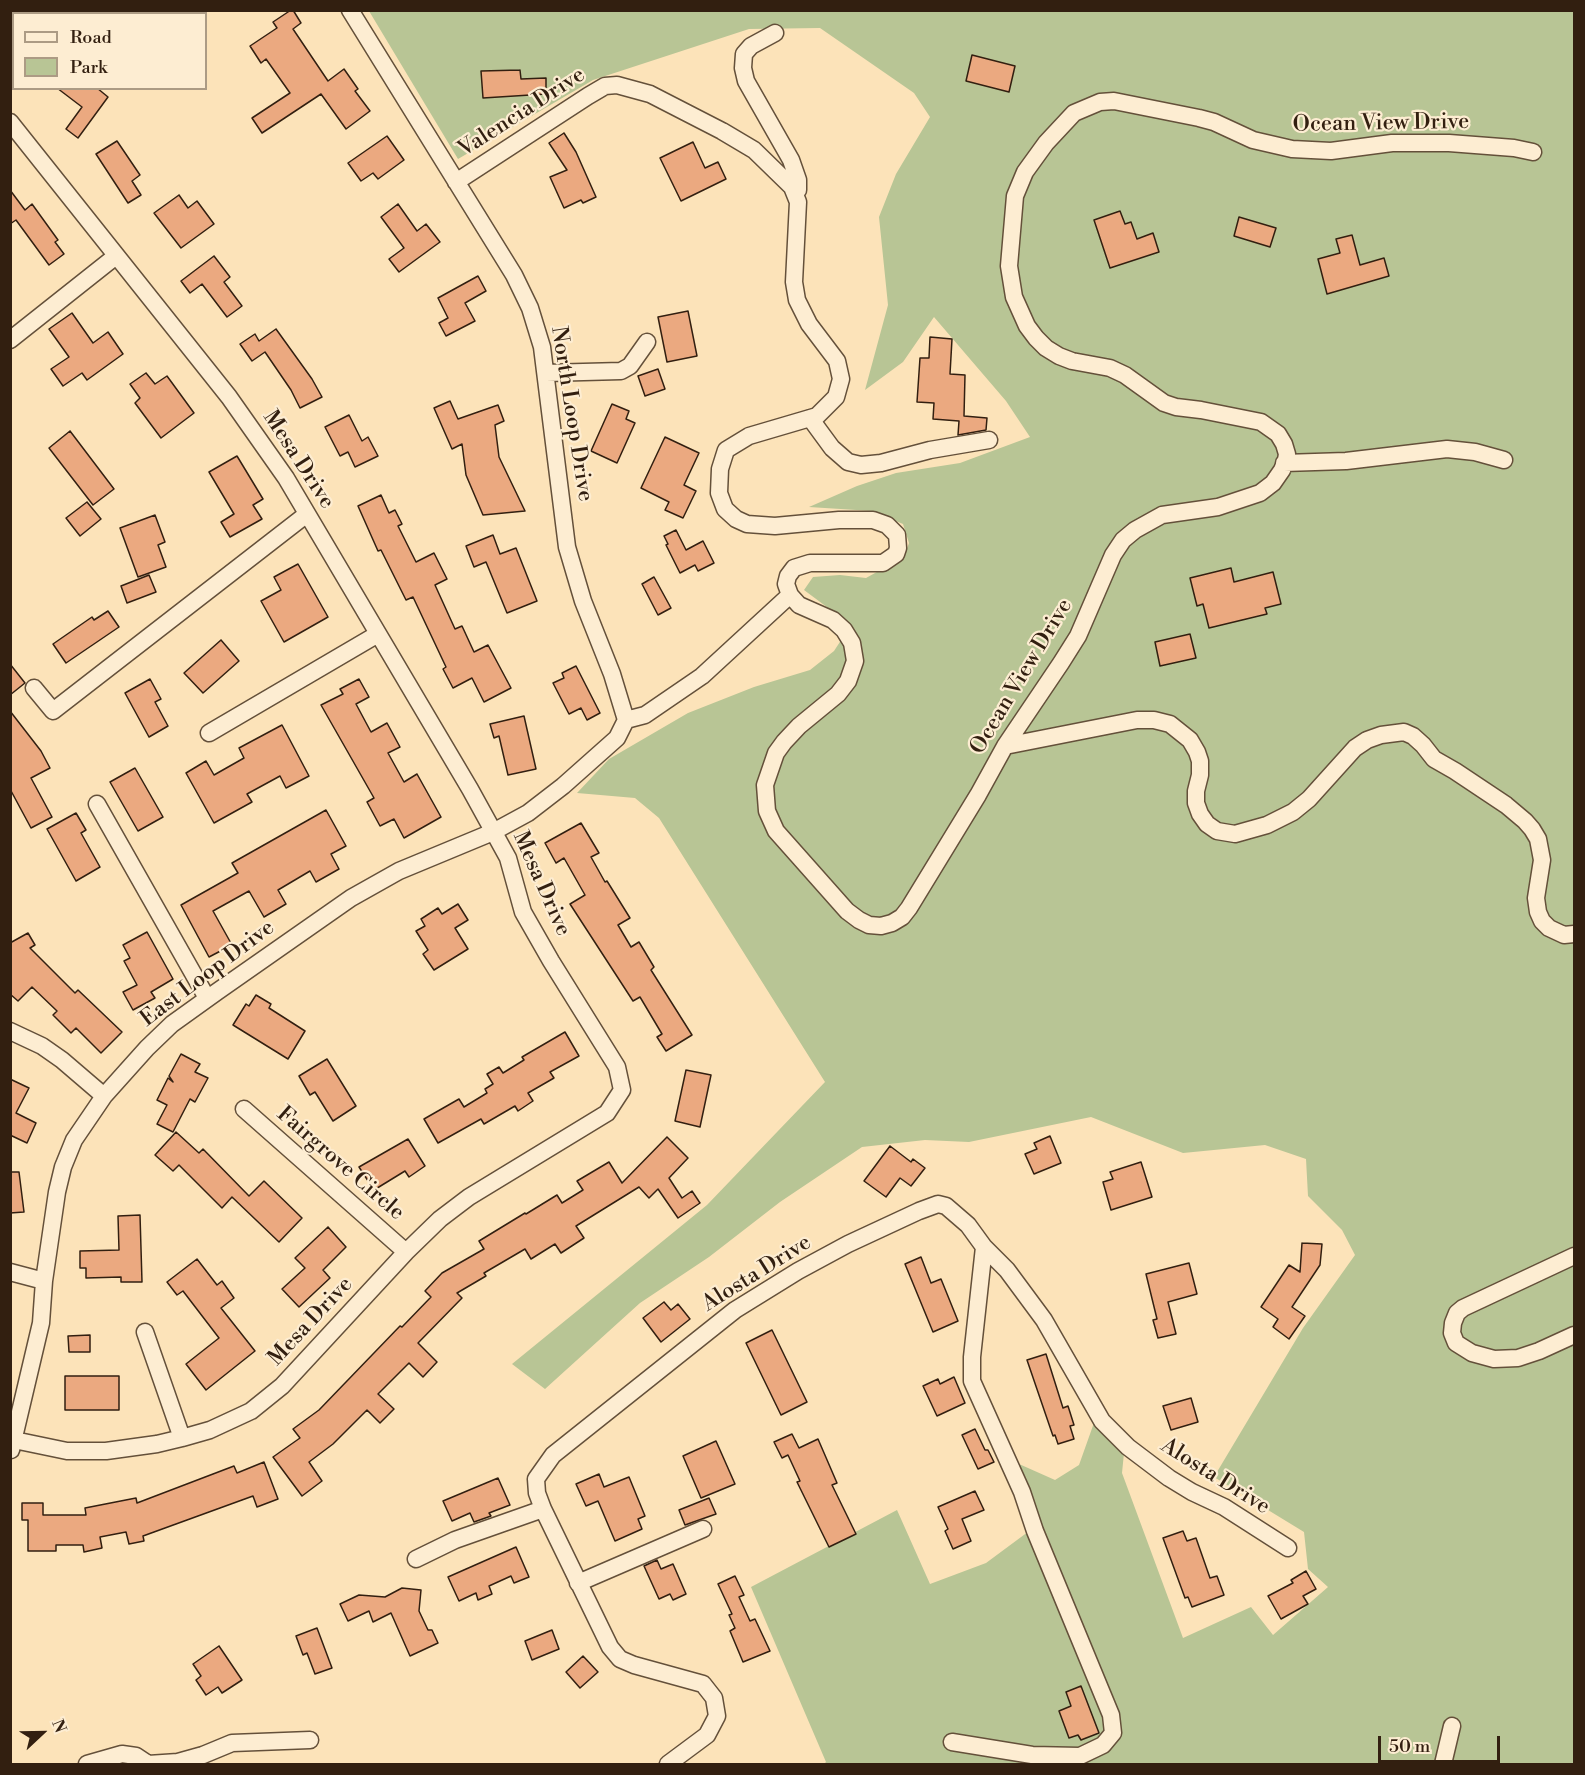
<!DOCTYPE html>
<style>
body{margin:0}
#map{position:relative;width:1585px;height:1775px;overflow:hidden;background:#fce3b9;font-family:"Libre Bodoni",serif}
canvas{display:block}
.frame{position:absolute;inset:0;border:12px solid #321f10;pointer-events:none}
.legend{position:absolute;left:12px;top:12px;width:195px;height:78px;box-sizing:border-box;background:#fdedd2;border:2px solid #ac9b84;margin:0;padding:8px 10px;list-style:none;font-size:18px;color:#321f10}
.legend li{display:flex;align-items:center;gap:12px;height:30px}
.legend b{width:30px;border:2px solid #ac9b84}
.north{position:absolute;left:12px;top:1703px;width:60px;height:60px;-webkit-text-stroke:4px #fdedd2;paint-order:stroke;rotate:68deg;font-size:16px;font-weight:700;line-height:24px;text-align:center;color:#321f10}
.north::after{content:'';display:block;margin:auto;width:21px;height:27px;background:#321f10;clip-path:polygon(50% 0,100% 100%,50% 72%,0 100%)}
.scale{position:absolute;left:1378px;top:1736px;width:122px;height:27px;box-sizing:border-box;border:3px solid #321f10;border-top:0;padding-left:8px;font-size:18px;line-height:21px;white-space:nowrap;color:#321f10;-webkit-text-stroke:4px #fdedd2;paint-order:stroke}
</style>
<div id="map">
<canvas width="1585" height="1775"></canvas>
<div class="frame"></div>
<ul class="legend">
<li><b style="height:8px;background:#fdedd2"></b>Road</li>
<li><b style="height:16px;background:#b8c595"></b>Park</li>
</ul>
<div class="north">N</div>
<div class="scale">50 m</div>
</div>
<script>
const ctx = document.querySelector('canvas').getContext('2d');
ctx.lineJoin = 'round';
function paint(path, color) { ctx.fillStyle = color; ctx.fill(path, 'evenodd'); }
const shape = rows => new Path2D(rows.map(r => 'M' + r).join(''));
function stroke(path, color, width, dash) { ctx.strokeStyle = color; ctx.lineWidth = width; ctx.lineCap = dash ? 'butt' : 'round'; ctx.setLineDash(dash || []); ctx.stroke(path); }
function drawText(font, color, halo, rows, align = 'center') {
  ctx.font = font + ' "Libre Bodoni",serif'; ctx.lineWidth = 4.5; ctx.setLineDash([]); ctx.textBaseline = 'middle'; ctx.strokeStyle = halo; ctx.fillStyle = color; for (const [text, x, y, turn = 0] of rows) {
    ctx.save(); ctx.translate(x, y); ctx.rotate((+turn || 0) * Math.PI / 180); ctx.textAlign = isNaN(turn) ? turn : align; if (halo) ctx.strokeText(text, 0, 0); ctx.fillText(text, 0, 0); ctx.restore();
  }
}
paint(shape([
 [369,11,1574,11,1574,1764,824,1764,826,1762,751,1587,897,1510,930,1584,986,1563,1040,1523,1019,1464,1055,1480,1079,1465,1095,1420,1124,1453,1122,1473,1183,1638,1251,1607,1273,1635,1328,1587,1308,1569,1304,1532,1214,1477,1303,1328,1355,1255,1342,1230,1308,1196,1306,1159,1265,1145,1183,1153,1091,1117,969,1142,925,1140,862,1147,780,1202,709,1257,640,1303,545,1389,512,1364,707,1205,825,1082,659,818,635,798,577,793,609,759,688,713,754,687,810,670,834,651,851,625,804,590,813,577,840,575,866,578,904,557,909,543,903,524,872,511,809,507,857,486,896,473,960,463,1030,437,1006,401,934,317,903,362,865,390,888,305,879,217,896,174,930,117,914,93,820,28,749,29,593,80,458,159]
]), '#b8c595');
const building = shape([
 [291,10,293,10,301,23,293,29,328,81,344,69,358,89,355,91,370,111,346,129,321,94,262,133,252,118,290,93,266,59,261,63,250,46,277,28,273,22,291,10],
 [972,55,1015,66,1009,92,966,81,972,55],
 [520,70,521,79,546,78,546,94,483,98,481,71,520,70],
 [57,88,97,88,108,97,78,138,66,129,82,107,57,88],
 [564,133,576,152,596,197,583,203,581,200,564,208,550,177,567,170,549,143,564,133],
 [387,136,404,160,378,179,373,173,361,181,348,163,387,136],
 [117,141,140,175,132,181,141,195,128,203,96,154,117,141],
 [693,142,705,168,718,162,726,179,681,201,660,158,693,142],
 [10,190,25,210,32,204,58,240,55,242,64,254,49,265,16,220,10,224,10,190],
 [179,195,188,208,197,201,214,224,181,248,154,213,179,195],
 [398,204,417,231,426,224,440,242,399,272,389,259,404,248,381,217,398,204],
 [1120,211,1125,224,1131,222,1137,239,1153,233,1159,252,1110,268,1094,220,1120,211],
 [1239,217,1276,228,1270,247,1234,236,1239,217],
 [1352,235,1360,265,1384,258,1389,276,1327,294,1318,259,1340,253,1336,239,1352,235],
 [214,256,230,277,224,282,242,306,227,317,202,284,190,293,181,281,214,256],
 [478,276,486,291,465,303,475,321,446,336,439,323,448,318,438,298,478,276],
 [688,311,697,356,667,362,658,317,688,311],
 [72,313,93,343,108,332,123,354,87,380,82,373,63,386,51,369,69,357,49,329,72,313],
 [276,329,312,379,322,397,300,408,291,390,265,352,252,361,240,344,255,334,259,341,276,329],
 [930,337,952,339,950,374,965,375,964,416,987,418,986,430,958,435,959,421,933,419,934,403,917,402,920,358,929,358,930,337],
 [658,369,665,389,645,396,638,376,658,369],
 [146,373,155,384,167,376,194,413,161,438,135,403,140,398,130,384,146,373],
 [450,401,458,419,498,405,504,421,495,425,499,457,525,511,483,515,466,475,462,444,452,449,434,408,450,401],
 [612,404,629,411,626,419,635,423,617,463,591,451,612,404],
 [349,415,362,441,368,437,378,456,355,467,348,452,340,456,325,427,349,415],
 [70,431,114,489,93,505,49,448,70,431],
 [665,437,699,453,684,485,696,491,683,518,665,510,669,502,641,488,665,437],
 [237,456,263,499,253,505,262,519,230,537,221,522,234,514,209,472,237,456],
 [381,495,389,513,395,510,402,524,398,526,416,562,434,553,447,579,435,585,455,629,462,626,474,652,488,645,511,688,484,702,472,678,453,688,443,669,446,667,413,597,406,600,381,550,378,551,358,506,381,495],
 [87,502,101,519,80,536,66,518,87,502],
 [155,515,165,542,158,545,166,567,138,577,120,528,155,515],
 [676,530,686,550,703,541,714,563,698,571,695,565,680,573,666,545,668,544,664,536,676,530],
 [493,535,500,554,516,548,537,601,507,613,486,562,474,567,466,546,493,535],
 [298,564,328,617,284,642,261,601,281,590,274,577,298,564],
 [1231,568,1234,582,1273,572,1281,604,1265,608,1267,614,1209,628,1203,604,1197,606,1190,578,1231,568],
 [149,575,156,592,127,603,121,586,149,575],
 [654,577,671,608,658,615,642,584,654,577],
 [108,611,119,627,66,663,53,644,92,617,94,620,108,611],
 [1190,634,1196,658,1160,666,1155,642,1190,634],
 [221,640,239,661,203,693,184,673,221,640],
 [10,664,25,683,10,695,10,664],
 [576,666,600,713,587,720,581,708,569,714,553,683,564,678,562,673,576,666],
 [150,679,161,699,155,702,168,726,149,737,125,693,150,679],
 [359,679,369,697,356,704,371,732,387,723,400,747,388,753,404,782,417,774,441,817,404,838,394,819,380,826,367,802,374,798,321,705,343,694,340,689,359,679],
 [10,711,41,751,50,768,31,778,52,817,31,828,10,789,10,711],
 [524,716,536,769,508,775,499,736,494,738,490,724,524,716],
 [282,725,309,776,286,788,280,776,247,794,252,802,214,823,186,773,206,761,214,775,244,758,239,748,282,725],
 [135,768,163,817,138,831,110,782,135,768],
 [326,810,346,846,331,854,339,869,316,882,310,871,278,890,286,904,264,917,249,891,213,911,232,945,209,957,181,905,238,873,232,863,326,810],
 [76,813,86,830,81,833,100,867,76,881,47,829,76,813],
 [581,823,599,853,591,857,605,882,607,881,630,918,618,925,631,947,639,942,654,967,651,970,692,1035,666,1051,657,1037,662,1034,640,997,633,1001,570,904,585,895,564,858,556,863,545,843,581,823],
 [458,904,468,920,455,928,468,949,434,970,423,954,428,950,416,931,425,926,421,919,438,908,442,914,458,904],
 [147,932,173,979,151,992,155,998,133,1010,123,992,137,985,124,961,130,958,123,945,147,932],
 [28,933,35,945,30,948,75,993,78,990,122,1032,101,1053,76,1028,71,1033,53,1015,57,1011,32,987,18,1001,10,994,10,943,28,933],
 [256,995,271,1004,269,1008,305,1031,288,1059,233,1025,246,1004,249,1006,256,995],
 [565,1032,579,1056,550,1072,554,1078,528,1093,533,1101,518,1111,515,1106,484,1124,481,1119,438,1143,424,1119,459,1099,464,1107,487,1093,485,1089,493,1084,487,1074,499,1067,503,1073,524,1060,522,1057,565,1032],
 [181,1054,200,1064,195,1072,208,1078,195,1102,190,1099,173,1132,157,1124,167,1105,157,1100,168,1078,173,1082,169,1076,181,1054],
 [327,1059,356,1106,333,1121,315,1092,310,1095,299,1076,327,1059],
 [686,1070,711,1075,700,1127,675,1121,686,1070],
 [10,1079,29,1088,16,1113,36,1123,27,1143,10,1135,10,1079],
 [176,1132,199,1153,203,1149,249,1196,264,1181,302,1218,279,1242,232,1197,222,1208,179,1165,173,1171,155,1155,176,1132],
 [1050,1136,1061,1163,1034,1174,1025,1154,1037,1149,1034,1143,1050,1136],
 [667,1137,688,1158,669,1178,682,1198,692,1191,700,1203,678,1218,658,1189,649,1198,639,1187,576,1226,584,1238,561,1253,555,1244,531,1259,525,1249,484,1273,486,1276,457,1293,462,1298,418,1343,437,1362,423,1377,409,1363,378,1394,394,1409,380,1423,367,1410,333,1444,309,1462,322,1481,302,1496,273,1457,300,1438,293,1429,319,1410,400,1326,402,1327,431,1297,425,1291,442,1273,484,1249,479,1241,525,1213,526,1214,557,1195,562,1203,583,1190,577,1181,609,1162,622,1183,667,1137],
 [408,1139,425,1166,409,1177,405,1171,374,1190,359,1167,408,1139],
 [890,1146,911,1162,913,1159,925,1168,911,1186,900,1178,886,1197,864,1181,890,1146],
 [1141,1162,1152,1197,1111,1210,1103,1182,1113,1179,1110,1172,1141,1162],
 [10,1172,19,1172,24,1212,10,1213,10,1172],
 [140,1215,142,1282,121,1282,121,1277,86,1278,86,1268,80,1268,80,1251,119,1250,118,1216,140,1215],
 [328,1227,346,1247,323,1270,330,1278,299,1307,282,1289,305,1268,295,1258,328,1227],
 [1302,1243,1322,1244,1320,1265,1292,1307,1305,1316,1289,1339,1273,1327,1278,1319,1261,1307,1289,1265,1300,1272,1302,1243],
 [921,1257,931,1283,941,1279,958,1321,933,1332,905,1264,921,1257],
 [197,1259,217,1285,222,1281,234,1298,221,1308,255,1351,206,1390,186,1364,219,1338,183,1291,177,1295,167,1282,197,1259],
 [1189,1263,1197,1294,1168,1302,1176,1334,1158,1338,1153,1320,1157,1319,1146,1274,1189,1263],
 [664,1302,671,1310,678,1304,690,1319,661,1342,643,1318,664,1302],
 [772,1330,807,1402,781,1415,746,1343,772,1330],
 [90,1335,90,1352,69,1352,68,1336,90,1335],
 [1046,1354,1063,1408,1068,1406,1074,1425,1070,1426,1074,1439,1058,1444,1055,1435,1053,1436,1027,1360,1046,1354],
 [65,1376,119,1376,119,1410,65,1410,65,1376],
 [954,1377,965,1403,937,1416,923,1386,938,1379,940,1384,954,1377],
 [1191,1398,1198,1422,1171,1430,1163,1406,1191,1398],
 [975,1429,985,1450,988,1450,994,1462,978,1469,962,1435,975,1429],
 [792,1434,799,1448,818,1439,837,1483,832,1485,856,1534,829,1547,797,1482,800,1481,788,1455,782,1458,774,1442,792,1434],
 [716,1441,735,1484,701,1498,683,1456,716,1441],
 [264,1462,278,1499,257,1507,253,1496,143,1536,144,1541,129,1544,126,1532,100,1537,102,1548,84,1552,83,1545,56,1545,56,1551,28,1551,28,1520,22,1520,22,1503,43,1503,43,1515,86,1515,85,1508,136,1498,137,1503,234,1466,237,1473,264,1462],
 [599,1474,604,1487,629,1477,645,1516,638,1519,642,1529,615,1541,598,1501,586,1506,576,1484,599,1474],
 [498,1478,510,1505,489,1513,491,1516,474,1522,470,1513,452,1521,443,1501,498,1478],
 [975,1491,984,1510,962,1519,971,1541,953,1549,945,1531,948,1529,938,1507,975,1491],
 [709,1498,716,1514,685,1525,679,1510,709,1498],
 [1183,1531,1187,1541,1196,1538,1210,1578,1217,1576,1224,1595,1192,1607,1188,1597,1185,1598,1163,1538,1183,1531],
 [516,1547,529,1577,514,1583,511,1576,489,1586,492,1594,478,1600,476,1593,459,1601,448,1577,516,1547],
 [657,1560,661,1569,673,1564,686,1594,673,1600,670,1594,659,1599,644,1566,657,1560],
 [1306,1571,1316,1589,1303,1596,1308,1604,1281,1619,1268,1596,1293,1583,1291,1580,1306,1571],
 [735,1576,744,1595,739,1597,750,1621,755,1619,770,1651,743,1662,730,1631,735,1628,729,1615,732,1614,718,1584,735,1576],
 [402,1588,421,1590,419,1611,428,1630,432,1630,438,1643,410,1656,391,1613,373,1622,369,1611,348,1621,340,1604,359,1595,385,1597,402,1588],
 [317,1628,332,1668,315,1674,307,1653,303,1655,296,1636,317,1628],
 [552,1630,559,1649,532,1660,525,1641,552,1630],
 [219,1646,242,1680,222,1693,218,1687,206,1695,196,1680,201,1676,193,1664,219,1646],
 [583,1656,598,1672,580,1688,566,1672,583,1656],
 [1081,1686,1099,1733,1081,1740,1078,1735,1069,1738,1059,1711,1071,1706,1066,1692,1081,1686]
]);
paint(building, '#eba980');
stroke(building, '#321f10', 1.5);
const minor = shape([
 [350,10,514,275,530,308,542,347,567,547,583,601,612,674,626,720],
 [775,33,751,46,744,54,743,68,746,81,791,160,798,180,798,190,795,194],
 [10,122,229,397,286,478,470,789,508,858,523,912,551,961,617,1067,622,1090,607,1113,469,1197,440,1219,406,1252,282,1386,251,1411,210,1430,182,1438,157,1444,106,1451,67,1451,14,1440],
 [456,182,588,96,605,86,617,85,650,94,722,131,754,150,792,187,798,202,794,282,797,300,809,324,837,361,841,379,836,397,817,416,749,436,726,450,720,469,719,493,725,509,736,519,747,524,775,526,839,520,873,520,887,525,897,535,898,548,896,554,883,563,810,563,794,568,788,576,786,584,790,595,799,605,833,620,844,630,852,643,855,661,848,681,838,694,799,726,784,742,776,753,765,785,767,811,776,831,847,911,859,920,869,925,881,926,892,923,902,917,909,908,978,795,1005,746,1061,663,1078,636,1113,555,1123,540,1135,530,1162,515,1218,507,1260,493,1273,483,1282,470,1286,460,1287,454,1284,444,1278,434,1261,422,1201,410,1176,407,1164,403,1125,375,1110,368,1072,361,1059,356,1046,348,1036,338,1027,326,1014,297,1009,266,1015,196,1025,172,1046,143,1074,113,1100,102,1114,101,1199,118,1214,122,1253,140,1292,149,1331,151,1392,143,1449,143,1514,148,1533,152],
 [10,340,116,256],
 [546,373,621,371,630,366,647,342],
 [810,418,832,448,848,462,861,465,881,463,930,450,989,440],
 [1284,463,1346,461,1447,449,1475,452,1504,460],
 [34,688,53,711,307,514],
 [626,720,645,715,702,676,790,595],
 [209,733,378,634],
 [1005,746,1137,720,1154,720,1170,724,1190,740,1197,752,1200,761,1200,775,1196,791,1196,803,1200,814,1207,824,1217,831,1235,834,1267,825,1293,812,1309,799,1355,748,1367,740,1381,735,1404,732,1413,736,1423,745,1434,759,1455,771,1506,805,1525,821,1532,829,1538,839,1542,860,1536,898,1538,912,1542,921,1549,928,1564,935,1574,934],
 [97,804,207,998],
 [10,1031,42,1046,62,1060,104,1096],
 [244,1109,406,1252],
 [1574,1256,1463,1308,1457,1313,1453,1323,1452,1333,1456,1343,1472,1353,1494,1359,1518,1358,1539,1351,1574,1335],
 [10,1272,44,1281],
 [145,1332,182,1438],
 [11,1450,41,1323,44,1281,57,1192,63,1167,74,1140,104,1096,147,1048,172,1024,218,991,351,898,399,871,493,832,528,813,563,786,617,738,626,720],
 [416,1559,455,1540,543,1509],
 [578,1583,703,1529],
 [952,1742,1032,1755,1080,1756,1103,1745,1113,1733,1111,1715,1035,1531,1022,1492,972,1381,972,1357,984,1247],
 [87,1764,122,1754,136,1756,148,1764],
 [148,1764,178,1762,203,1755,232,1743,310,1740],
 [668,1764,707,1735,717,1716,714,1698,703,1684,634,1665,620,1659,610,1647,543,1509,537,1493,536,1479,553,1455,735,1310,798,1271,848,1244,919,1211,938,1204,946,1206,968,1225,984,1247,1007,1270,1044,1320,1102,1421,1128,1447,1169,1478,1192,1492,1224,1507,1288,1548],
 [1443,1764,1452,1726]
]);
stroke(minor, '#64503a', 19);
stroke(minor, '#fdedd2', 16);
drawText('22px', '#321f10', '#fdedd2', [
 ["Valencia Drive",522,113,-33],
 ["Ocean View Drive",1381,124,-1],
 ["North Loop Drive",571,414,81],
 ["Mesa Drive",298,460,57],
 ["Ocean View Drive",1022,677,-59],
 ["Mesa Drive",541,884,66],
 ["East Loop Drive",208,974,-37],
 ["Fairgrove Circle",340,1164,41],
 ["Alosta Drive",757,1274,-32],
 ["Mesa Drive",311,1322,-47],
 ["Alosta Drive",1215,1477,32]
]);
</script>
